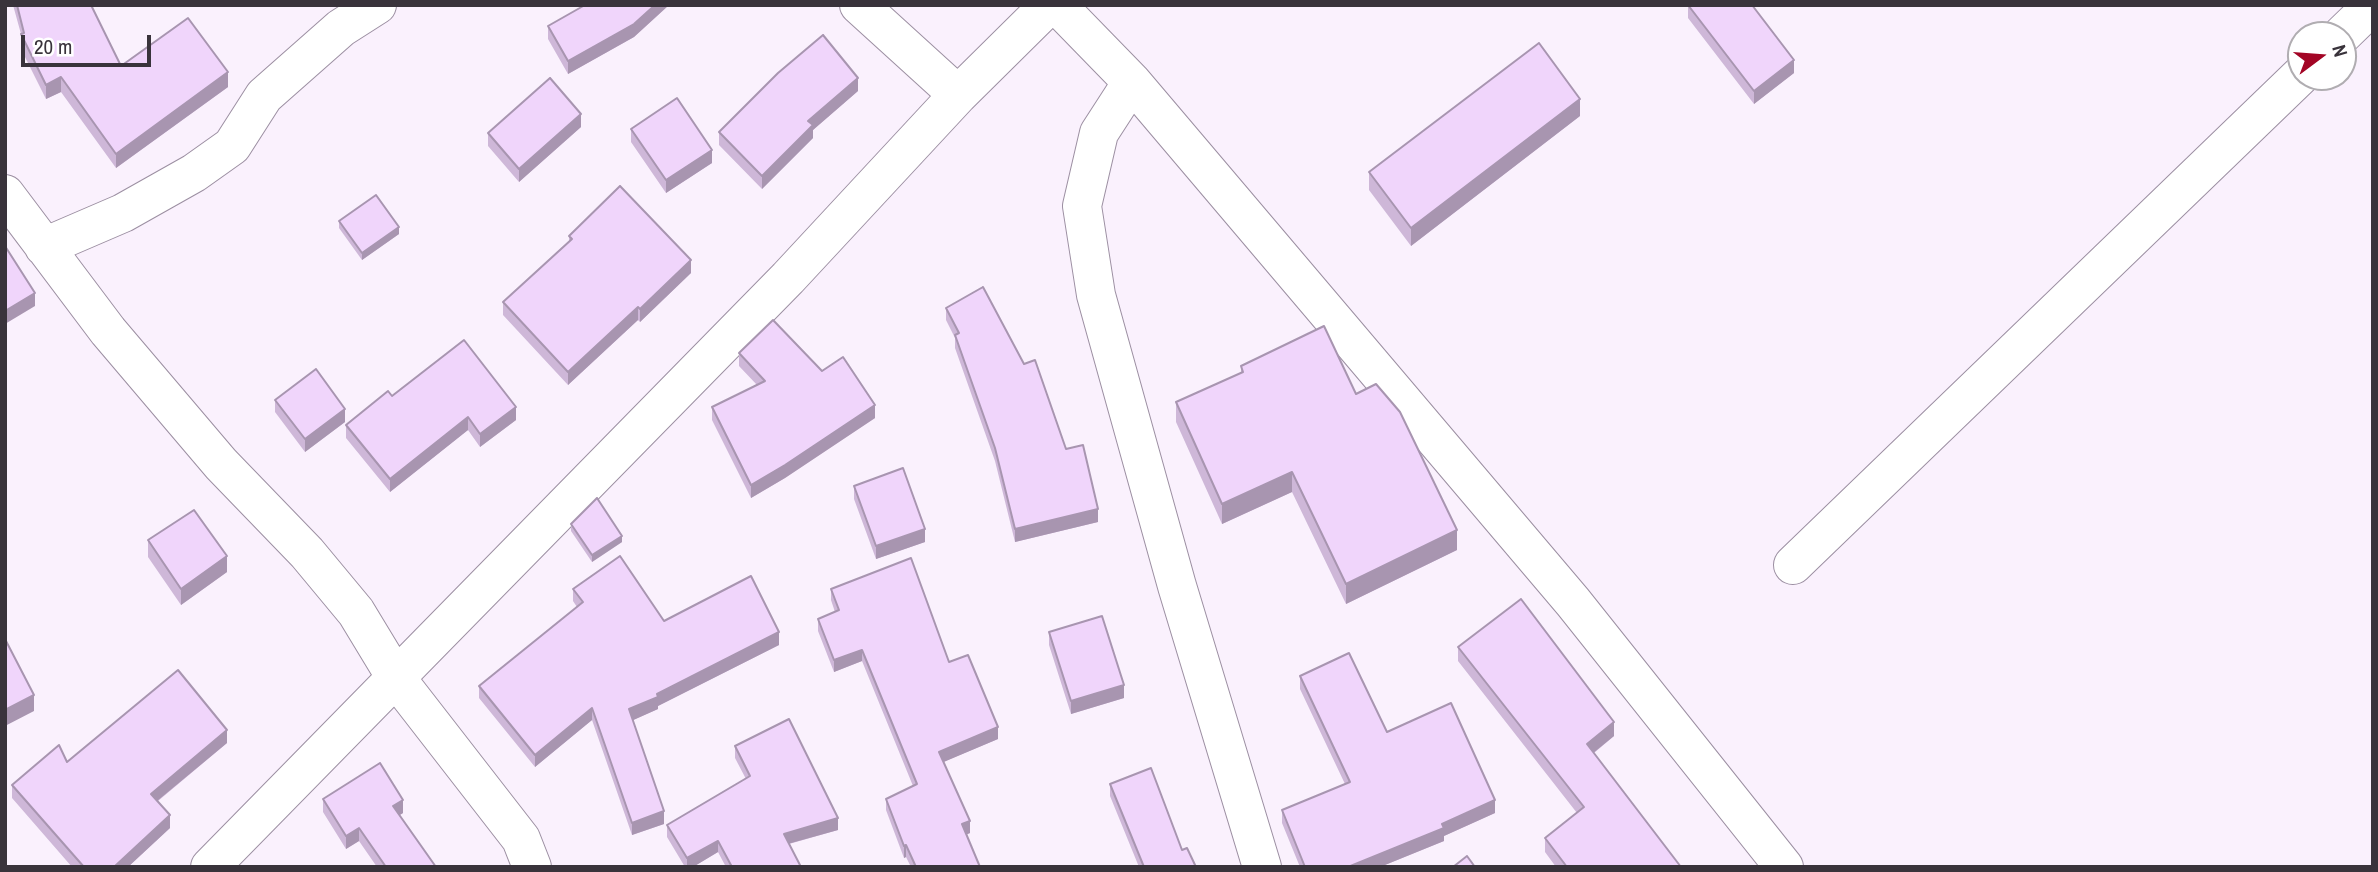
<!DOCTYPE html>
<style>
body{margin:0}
#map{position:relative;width:2378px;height:872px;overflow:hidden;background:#faf1fd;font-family:"Archivo Narrow",sans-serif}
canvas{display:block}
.frame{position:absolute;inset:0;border:7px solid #39333b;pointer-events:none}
.north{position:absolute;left:2287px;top:21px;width:70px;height:70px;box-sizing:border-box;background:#fff;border:2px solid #b0adb1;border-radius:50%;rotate:74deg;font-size:19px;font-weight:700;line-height:28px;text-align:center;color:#39333b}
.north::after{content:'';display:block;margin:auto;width:24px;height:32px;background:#a30525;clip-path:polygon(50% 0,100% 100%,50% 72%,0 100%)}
.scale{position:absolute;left:21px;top:35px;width:130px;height:32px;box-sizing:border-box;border:4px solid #39333b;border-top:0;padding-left:9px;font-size:21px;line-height:24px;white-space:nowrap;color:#39333b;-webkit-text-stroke:5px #fff;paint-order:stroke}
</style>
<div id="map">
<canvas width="2378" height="872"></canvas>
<div class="frame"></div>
<div class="north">N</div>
<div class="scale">20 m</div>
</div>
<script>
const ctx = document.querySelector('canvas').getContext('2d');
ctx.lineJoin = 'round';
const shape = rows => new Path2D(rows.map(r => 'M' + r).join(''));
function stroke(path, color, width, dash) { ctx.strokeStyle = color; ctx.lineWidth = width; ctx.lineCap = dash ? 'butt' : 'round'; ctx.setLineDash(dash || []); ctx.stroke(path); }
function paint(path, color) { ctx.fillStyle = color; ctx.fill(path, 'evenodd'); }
const street = shape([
 [859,5,958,95],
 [1057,5,1132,82,1573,602,1784,867],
 [2342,35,2373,5],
 [1132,82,1099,133,1082,206,1096,295,1177,586,1262,867],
 [5,194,108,331,221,464,307,553,356,612,396,678,521,839,532,867],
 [44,247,123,213,194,173,232,146,264,96,341,28,377,5],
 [1793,565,2301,75],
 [210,867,788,278,958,95,1049,5]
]);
stroke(street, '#9c8fa2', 40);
stroke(street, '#fff', 38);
paint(shape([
 [13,5,91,5,121,66,228,87,116,168,61,92,46,99,21,49,21,34],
 [585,5,669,5,634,37,568,74,548,39,548,26],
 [1688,5,1794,73,1754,104,1688,18],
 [858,91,813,130,813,138,762,189,719,145,719,132],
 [1580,116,1411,246,1369,190,1369,172],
 [581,127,519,182,488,146,488,133],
 [631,129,712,163,666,193,631,142],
 [339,221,399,234,362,260,339,228],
 [569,236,691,273,640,322,638,320,568,385,503,315,503,302,569,241],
 [946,308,1066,449,1098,522,1015,542,995,461,955,348,955,338,946,320],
 [739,353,822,371,875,418,785,478,751,498,712,420,712,407,757,385,739,366],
 [1241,366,1457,550,1346,604,1292,492,1222,524,1176,422,1176,402,1241,373],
 [392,396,516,420,480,447,468,430,390,492,346,438,346,425],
 [275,400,345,422,305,452,275,412],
 [854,486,925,542,876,559,854,499],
 [571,524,622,542,592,562,571,531],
 [148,540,227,572,181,605,148,557],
 [573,589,664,621,779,645,658,706,658,709,633,720,664,824,632,835,592,720,535,767,479,698,479,686,577,607,573,601],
 [831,589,949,662,998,739,943,762,970,833,966,835,980,867,911,867,906,857,904,858,886,810,886,799,913,786,862,661,834,672,818,631,818,619,835,612,831,600],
 [1049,632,1124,698,1071,714,1049,645],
 [1458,647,1614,736,1594,753,1681,867,1556,867,1545,852,1545,838,1577,813,1458,661],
 [1300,676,1387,732,1495,813,1444,836,1444,841,1380,867,1300,867,1282,823,1282,810,1345,784,1300,689],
 [227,743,158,801,170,828,128,867,72,867,12,798,12,785,67,762],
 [735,746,838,830,789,844,801,867,726,867,718,852,693,867,685,867,667,837,667,825,746,779,735,758],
 [1110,784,1182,850,1196,867,1139,867,1110,796],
 [323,799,403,813,400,815,436,867,377,867,359,841,346,849,323,812]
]), '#ceb7d8');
paint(shape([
 [655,5,669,5,634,37,568,74,568,61],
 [1794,60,1794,73,1754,104,1754,91],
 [228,72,228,87,116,168,116,154],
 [61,77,61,92,46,99,46,85],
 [858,78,858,91,813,130,813,138,762,189,762,176,808,121],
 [1580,99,1580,116,1411,246,1411,228],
 [581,114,581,127,519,182,519,169],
 [712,150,712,163,666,193,666,180],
 [399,227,399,234,362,260,362,253],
 [691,260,691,273,640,322,640,309],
 [35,293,35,306,5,324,5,311],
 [638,307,638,320,568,385,568,372],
 [875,405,875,418,785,478,751,498,751,485],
 [516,407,516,420,480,447,480,434],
 [345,409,345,422,305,452,305,439],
 [468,417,468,430,390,492,390,479],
 [1292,472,1292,492,1222,524,1222,504],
 [1098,509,1098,522,1015,542,1015,529],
 [925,529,925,542,876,559,876,546],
 [1457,530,1457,550,1346,604,1346,584],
 [622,536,622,542,592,562,592,555],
 [227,556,227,572,181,605,181,589],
 [779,632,779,645,658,706,658,709,629,722,629,709,657,694],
 [862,650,862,661,834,672,834,660],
 [1124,685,1124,698,1071,714,1071,701],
 [34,695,34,711,5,726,5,710],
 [592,708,592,720,535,767,535,755],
 [1614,722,1614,736,1587,758,1587,744],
 [998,727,998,739,939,764,939,752],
 [227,730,227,743,151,806,151,794],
 [403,800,403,813,393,819,393,806],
 [1495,800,1495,813,1444,836,1444,841,1380,867,1348,867],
 [664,811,664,824,632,835,632,823],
 [170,815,170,828,128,867,114,867],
 [838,818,838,830,784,845,784,834],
 [970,821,970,833,962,836,962,824],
 [359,828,359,841,346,849,346,836],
 [718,841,718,852,693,867,687,867,687,858],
 [906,845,906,857,904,858,904,846]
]), '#a895b0');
const building = shape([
 [17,5,91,5,121,66,188,18,228,72,116,154,61,77,46,85,21,34,24,33,17,5],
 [585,5,655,5,634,24,568,61,548,26,585,5],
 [1688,5,1752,5,1794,60,1754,91,1688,5],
 [823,35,858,78,808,121,813,125,762,176,719,132,778,73,823,35],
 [1539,43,1580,99,1411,228,1369,172,1539,43],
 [550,78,581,114,519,169,488,133,550,78],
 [677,98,712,150,666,180,631,129,677,98],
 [620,186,691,260,640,309,638,307,568,372,503,302,572,239,569,236,620,186],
 [376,195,399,227,362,253,339,221,376,195],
 [5,246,35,293,5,311,5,246],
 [983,287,1024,364,1035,360,1066,449,1083,445,1098,509,1015,529,995,448,955,335,959,333,946,308,983,287],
 [773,320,822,371,843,357,875,405,785,465,751,485,712,407,765,381,739,353,773,320],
 [1324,326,1356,394,1376,384,1400,412,1457,530,1346,584,1292,472,1222,504,1176,402,1243,372,1241,366,1324,326],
 [464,340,516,407,480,434,468,417,390,479,346,425,388,391,392,396,464,340],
 [316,369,345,409,305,439,275,400,316,369],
 [903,468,925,529,876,546,854,486,903,468],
 [597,498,622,536,592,555,571,524,597,498],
 [194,510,227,556,181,589,148,540,194,510],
 [620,556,664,621,751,576,779,632,657,694,658,697,629,709,664,811,632,823,592,708,535,755,479,686,583,602,573,589,620,556],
 [911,558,949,662,968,655,998,727,939,752,970,821,962,824,980,867,916,867,906,845,904,846,886,799,917,784,862,650,834,660,818,619,839,610,831,589,911,558],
 [1521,599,1614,722,1587,744,1681,867,1567,867,1545,838,1584,807,1458,647,1521,599],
 [1102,616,1124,685,1071,701,1049,632,1102,616],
 [5,639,34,695,5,710,5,639],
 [1349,653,1387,732,1451,703,1495,800,1442,824,1444,828,1348,867,1305,867,1282,810,1350,782,1300,676,1349,653],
 [178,670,227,730,151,794,170,815,114,867,84,867,12,785,59,745,67,762,178,670],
 [789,719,838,818,784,834,801,867,732,867,718,841,687,858,667,825,750,776,735,746,789,719],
 [380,763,403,800,393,806,436,867,386,867,359,828,346,836,323,799,380,763],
 [1151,768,1182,850,1187,848,1196,867,1144,867,1110,784,1151,768],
 [1467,856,1475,867,1453,867,1467,856]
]);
paint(building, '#f0d5fb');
stroke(building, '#a895b0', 2);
</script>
